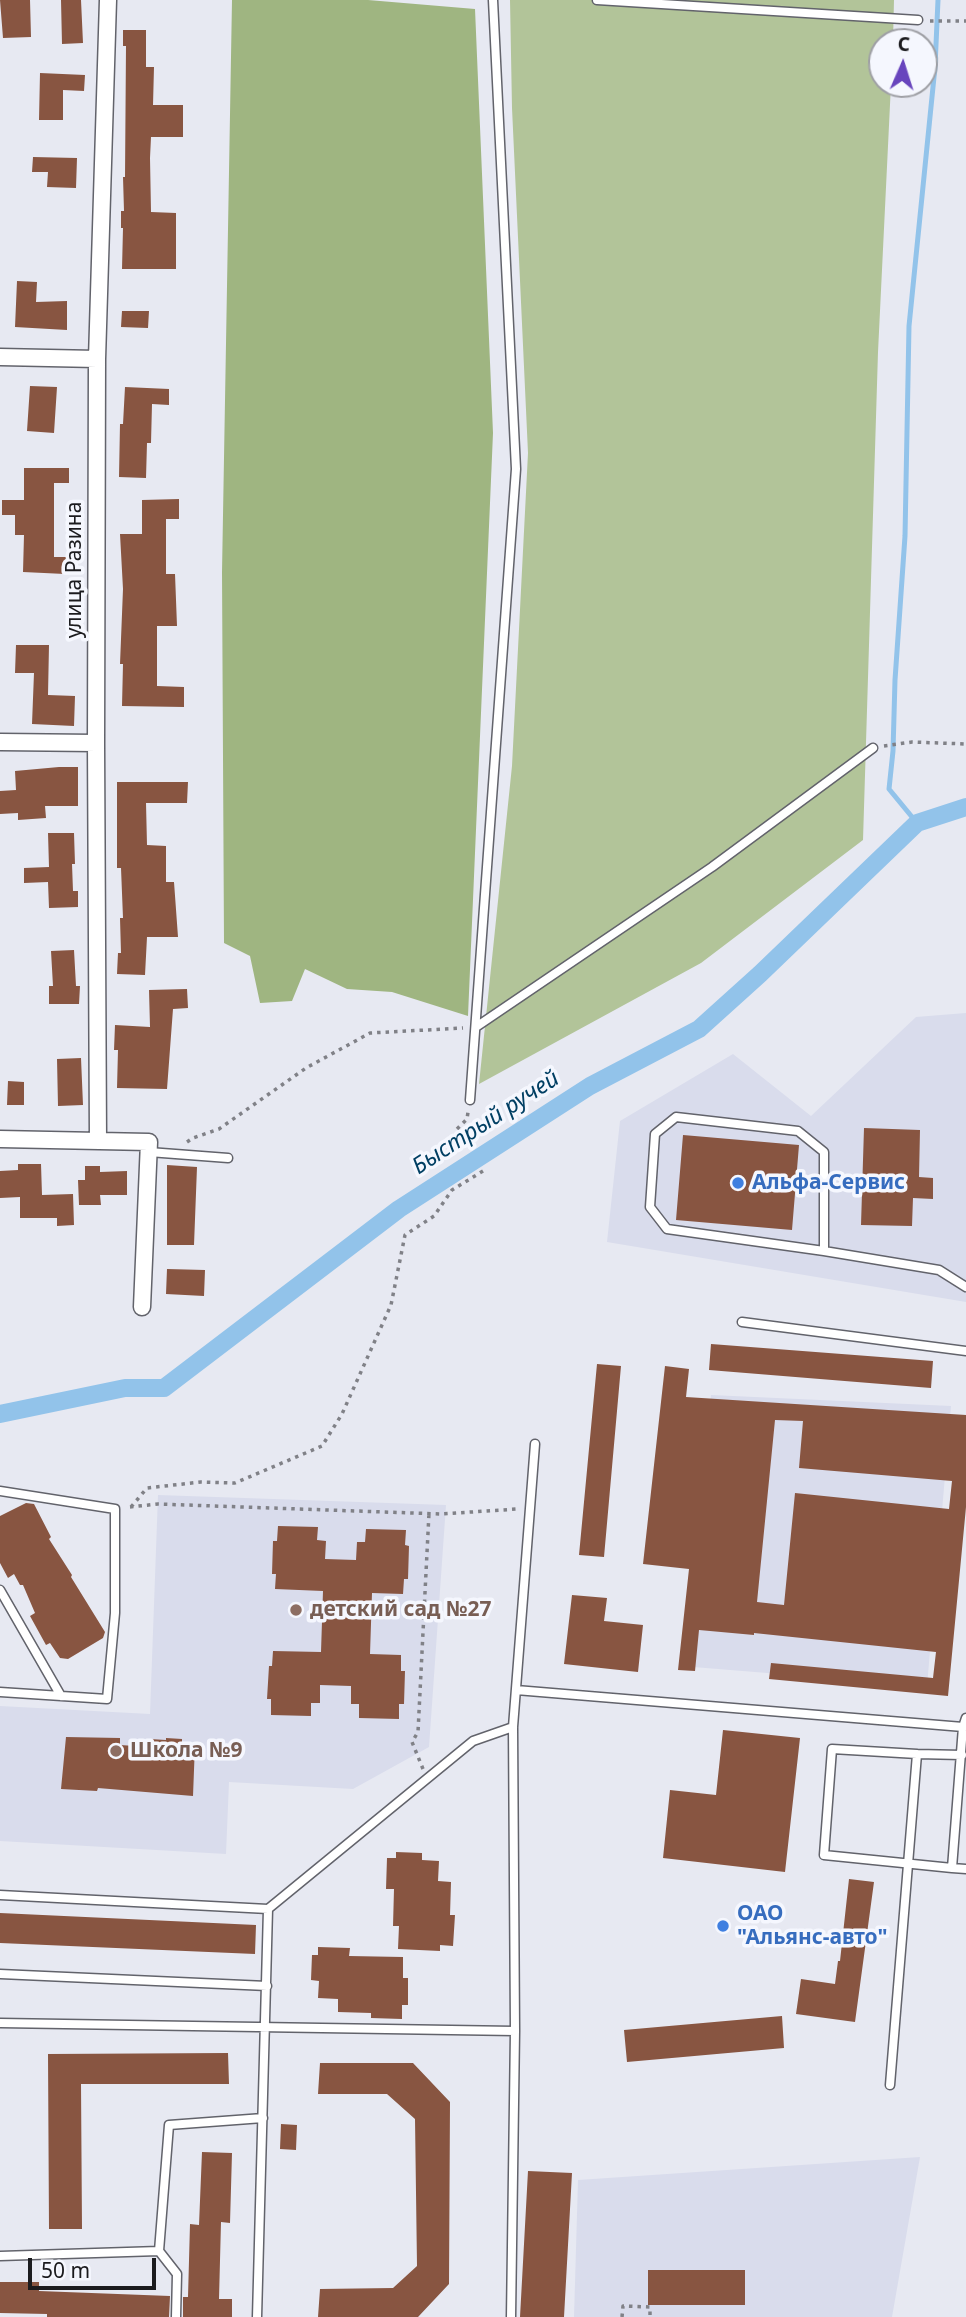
<!DOCTYPE html>
<meta charset="utf-8">
<style>
body{margin:0}
#map{position:relative;width:966px;height:2317px;overflow:hidden;background:#e7e9f2;font-family:"Noto Sans",sans-serif}
canvas{display:block}
.north{position:absolute;left:868px;top:28px;width:70px;height:70px;box-sizing:border-box;background:#f5f7fe;border:2px solid #9e9fa4;border-radius:50%;rotate:3deg;font-size:19px;font-weight:700;line-height:28px;text-align:center;color:#1b1b1e}
.north::after{content:'';display:block;margin:auto;width:24px;height:32px;background:#6845bd;clip-path:polygon(50% 0,100% 100%,50% 72%,0 100%)}
.scale{position:absolute;left:28px;top:2258px;width:128px;height:32px;box-sizing:border-box;border:4px solid #1b1b1e;border-top:0;padding-left:9px;font-size:21px;line-height:24px;white-space:nowrap;color:#1b1b1e;-webkit-text-stroke:5px #f5f7fe;paint-order:stroke}
</style>
<div id="map">
<canvas width="966" height="2317"></canvas>
<div class="north">С</div>
<div class="scale">50 m</div>
</div>
<script>
const ctx = document.querySelector('canvas').getContext('2d');
ctx.lineJoin = 'round';
function paint(path, color) { ctx.fillStyle = color; ctx.fill(path, 'evenodd'); }
const shape = rows => new Path2D(rows.map(r => 'M' + r).join(''));
function stroke(path, color, width, dash) { ctx.strokeStyle = color; ctx.lineWidth = width; ctx.lineCap = dash ? 'butt' : 'round'; ctx.setLineDash(dash || []); ctx.stroke(path); }
function drawText(font, color, halo, rows, align = 'center') {
  ctx.font = font + ' "Noto Sans",sans-serif'; ctx.lineWidth = 7; ctx.setLineDash([]); ctx.textBaseline = 'middle'; ctx.strokeStyle = halo; ctx.fillStyle = color; for (const [text, x, y, turn = 0] of rows) {
    ctx.save(); ctx.translate(x, y); ctx.rotate((+turn || 0) * Math.PI / 180); ctx.textAlign = isNaN(turn) ? turn : align; if (halo) ctx.strokeText(text, 0, 0); ctx.fillText(text, 0, 0); ctx.restore();
  }
}
paint(shape([
 [966,1013,966,1302,607,1242,620,1121,733,1054,811,1116,916,1017],
 [711,1395,951,1406,927,1686,681,1666],
 [158,1495,446,1505,429,1747,353,1789,229,1782,226,1854,0,1841,0,1706,150,1714],
 [920,2157,892,2317,574,2317,578,2180]
]), '#d9dcec');
paint(shape([
 [510,0,894,0,893,42,882,42,882,84,891,84,878,352,863,840,701,963,479,1084,512,766,528,453,512,108]
]), '#b2c499');
paint(shape([
 [232,0,368,0,475,9,493,433,468,1016,392,992,347,989,305,969,292,1001,260,1003,250,956,224,943,222,572]
]), '#9fb581');
stroke(shape([
 [917,823,889,789,893,751,895,680,905,536,909,326,935,67,938,0]
]), '#92c3ea', 5);
stroke(shape([
 [0,1414,125,1388,164,1388,399,1209,590,1086,699,1029,760,974,917,823,966,807]
]), '#92c3ea', 18);
paint(shape([
 [0,0,30,0,31,37,3,38],
 [61,0,81,0,83,43,62,44],
 [123,30,146,30,146,67,154,67,153,105,183,105,183,137,151,137,150,158,151,212,176,213,176,269,122,269,123,228,121,228,121,211,124,211,123,177,125,177,126,46,123,46],
 [40,73,85,75,84,91,63,90,63,120,39,120],
 [33,157,77,158,76,188,47,187,48,172,32,172],
 [17,281,37,282,36,302,67,301,67,330,15,327],
 [122,311,149,311,148,328,121,327],
 [30,386,57,387,54,433,27,431],
 [125,387,169,389,169,405,152,404,151,443,147,443,146,478,119,477,120,424,123,424],
 [24,468,69,468,69,483,54,483,54,557,66,557,65,574,23,572,24,535,15,535,15,515,2,515,2,500,24,500],
 [179,499,179,519,166,519,166,574,175,574,177,626,157,626,157,686,184,687,184,707,122,706,123,664,120,664,123,589,120,534,142,534,142,500],
 [16,645,49,645,48,695,75,696,74,726,32,724,34,673,15,673],
 [59,767,78,767,78,806,45,806,46,818,18,820,18,813,0,814,0,791,16,790,15,771],
 [117,782,188,782,187,803,146,803,147,845,166,846,166,882,174,882,178,937,147,937,145,975,117,974,118,953,121,953,120,918,123,918,121,868,117,868],
 [48,833,74,833,75,864,72,864,73,891,78,891,78,907,49,908,48,882,24,883,24,868,49,867],
 [74,950,76,986,80,986,79,1004,49,1004,49,986,53,986,51,951],
 [187,989,188,1008,173,1009,167,1089,117,1088,118,1050,114,1050,115,1025,150,1027,149,990],
 [81,1058,83,1105,58,1106,57,1059],
 [8,1081,24,1082,24,1105,7,1105],
 [864,1128,920,1130,919,1177,933,1178,933,1199,913,1198,912,1226,861,1225],
 [683,1135,799,1145,792,1230,676,1220],
 [18,1164,41,1164,42,1195,73,1194,74,1225,57,1226,57,1218,20,1218,20,1197,0,1198,0,1171,18,1170],
 [167,1165,197,1167,194,1245,167,1245],
 [85,1166,100,1166,100,1172,127,1171,127,1195,100,1195,101,1205,79,1205,78,1180,85,1180],
 [167,1269,205,1270,204,1296,166,1294],
 [711,1344,933,1361,931,1388,709,1370],
 [597,1364,621,1366,604,1557,579,1555],
 [665,1366,689,1369,686,1397,966,1415,966,1507,948,1696,769,1679,771,1663,933,1678,936,1652,754,1633,754,1635,699,1630,695,1671,678,1670,689,1569,643,1564],
 [775,1420,803,1421,799,1468,952,1481,949,1509,795,1493,784,1605,757,1602],
 [26,1503,34,1504,51,1537,49,1539,72,1575,71,1577,105,1632,103,1638,68,1659,60,1658,50,1643,46,1645,30,1616,35,1613,23,1585,20,1585,14,1574,8,1578,0,1563,0,1516],
 [278,1526,318,1527,317,1540,326,1541,325,1559,356,1560,357,1542,365,1542,366,1529,406,1530,405,1545,409,1546,408,1579,404,1579,403,1594,372,1593,370,1654,401,1655,401,1671,405,1671,404,1704,399,1704,399,1719,359,1718,359,1704,351,1704,351,1686,320,1685,320,1703,311,1703,311,1716,271,1715,271,1699,267,1699,269,1666,272,1666,273,1651,321,1652,323,1591,275,1589,276,1574,272,1574,273,1541,277,1541],
 [572,1595,607,1598,604,1621,643,1625,638,1672,564,1664],
 [723,1730,800,1738,785,1872,663,1858,670,1790,716,1795],
 [66,1737,120,1738,120,1745,150,1747,150,1739,166,1740,166,1738,182,1739,182,1743,195,1744,193,1796,98,1788,97,1791,61,1789],
 [396,1852,422,1853,422,1860,439,1861,438,1881,451,1882,450,1915,455,1915,453,1946,440,1945,440,1951,398,1949,399,1926,393,1926,394,1889,386,1889,387,1858,396,1858],
 [849,1879,874,1882,855,2022,796,2014,801,1979,835,1984,838,1961,840,1961],
 [0,1913,256,1925,255,1954,0,1943],
 [318,1947,350,1948,349,1956,403,1957,403,1978,408,1978,408,2005,402,2005,402,2019,371,2018,371,2013,338,2012,338,1999,318,1998,319,1981,311,1980,312,1955,318,1955],
 [782,2016,784,2048,627,2062,624,2030],
 [228,2053,229,2084,81,2084,82,2229,49,2229,48,2054],
 [320,2063,413,2063,450,2102,449,2284,418,2317,318,2317,320,2289,393,2288,417,2266,415,2119,387,2094,318,2094],
 [281,2124,297,2125,296,2150,280,2149],
 [202,2152,232,2153,230,2223,221,2222,219,2299,232,2299,232,2317,183,2317,183,2297,188,2297,190,2224,199,2225],
 [528,2171,572,2173,564,2317,520,2317],
 [648,2270,745,2270,745,2305,648,2305],
 [0,2282,39,2282,39,2291,170,2296,169,2317,47,2317,47,2314,0,2313]
]), '#885541');
const lane = shape([
 [597,0,918,20],
 [476,1027,712,867,873,748],
 [470,1100,516,469,493,0],
 [149,1152,228,1158],
 [824,1251,824,1152,798,1131,676,1117,655,1134,650,1207,667,1229,824,1251,939,1270,966,1287],
 [742,1322,966,1351],
 [0,1491,115,1509,115,1613,107,1699,0,1692],
 [0,1590,61,1696],
 [516,1690,963,1727],
 [966,1718,963,1727,952,1868,966,1869],
 [917,1754,832,1749,824,1855,952,1868],
 [0,1895,268,1909,257,2317],
 [268,1909,473,1741,513,1727],
 [0,1974,267,1986],
 [0,2023,515,2031],
 [890,2085,917,1754,962,1755],
 [159,2251,169,2125,263,2118],
 [0,2256,159,2251,177,2274,176,2317],
 [511,2317,515,2031,513,1727,535,1444]
]);
const street = shape([
 [0,357,97,359],
 [0,742,96,743],
 [0,1139,149,1142,142,1307],
 [98,1141,96,743,97,359,108,0]
]);
stroke(lane, '#62636b', 11);
stroke(street, '#62636b', 19);
stroke(shape([
 [930,21,966,21],
 [884,746,912,742,966,744],
 [457,1129,467,1119,468,1112],
 [187,1142,193,1138,219,1129,306,1068,370,1033,463,1028],
 [130,1507,158,1504,441,1514,517,1509],
 [131,1507,147,1488,201,1482,235,1483,322,1446,342,1414,391,1305,405,1235,434,1216,452,1190,483,1171],
 [423,1769,412,1742,418,1732,429,1513],
 [622,2317,623,2306,650,2307,650,2317]
]), '#808187', 3.5, [3.5, 5]);
stroke(lane, '#fff', 8);
stroke(street, '#fff', 16);
for (const [x, y, r, color] of [
 [738,1183,7,"#3f7fe0"],
 [296,1610,7,"#8d6e63"],
 [116,1751,7,"#8d6e63"],
 [723,1926,7,"#3f7fe0"]
]) { const dot = new Path2D(); dot.arc(x, y, r, 0, 2 * Math.PI); ctx.fillStyle = color; ctx.fill(dot); stroke(dot, '#f5f7fe', 2.5); }
drawText('21px', '#1b1b1e', '#f5f7fe', [
 ["улица Разина",75,570,-90]
]);
drawText('bold 21px', '#366cbe', '#f5f7fe', [
 ["Альфа-Сервис",752,1183],
 ["ОАО",737,1914],
 ["\"Альянс-авто\"",737,1938]
], 'left');
drawText('bold 21px', '#785e54', '#f5f7fe', [
 ["детский сад №27",310,1610],
 ["Школа №9",130,1751]
], 'left');
drawText('italic 23px', '#013f63', '#f5f7fe', [
 ["Быстрый ручей",486,1123,-33]
]);
</script>
